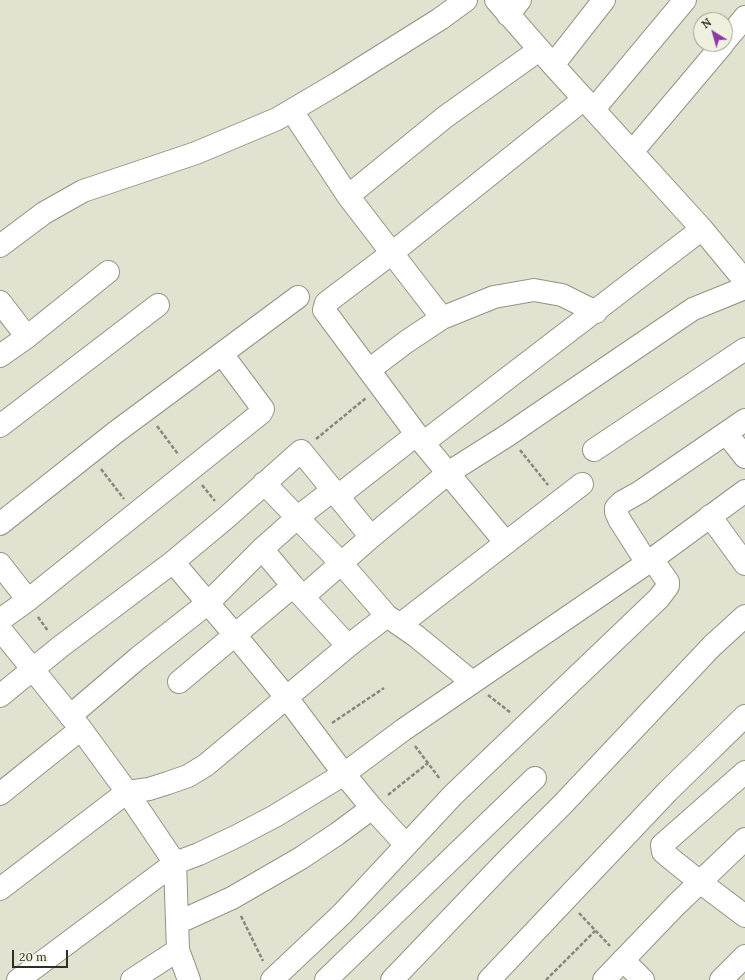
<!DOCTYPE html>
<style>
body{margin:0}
#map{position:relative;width:745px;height:980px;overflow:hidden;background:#e2e2d1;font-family:Lora,serif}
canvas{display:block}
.north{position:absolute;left:693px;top:12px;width:40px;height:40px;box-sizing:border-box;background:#eff0de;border:1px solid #a1a295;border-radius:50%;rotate:323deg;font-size:11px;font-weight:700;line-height:16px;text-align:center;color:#2d2e27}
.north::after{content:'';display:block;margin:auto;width:14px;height:18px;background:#8d38a5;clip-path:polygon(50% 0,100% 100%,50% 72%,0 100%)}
.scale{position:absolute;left:12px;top:950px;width:56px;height:18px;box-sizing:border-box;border:2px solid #2d2e27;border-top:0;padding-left:5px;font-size:12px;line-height:14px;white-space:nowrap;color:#2d2e27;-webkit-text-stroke:3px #eff0de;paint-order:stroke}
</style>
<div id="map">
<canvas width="745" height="980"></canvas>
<div class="north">N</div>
<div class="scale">20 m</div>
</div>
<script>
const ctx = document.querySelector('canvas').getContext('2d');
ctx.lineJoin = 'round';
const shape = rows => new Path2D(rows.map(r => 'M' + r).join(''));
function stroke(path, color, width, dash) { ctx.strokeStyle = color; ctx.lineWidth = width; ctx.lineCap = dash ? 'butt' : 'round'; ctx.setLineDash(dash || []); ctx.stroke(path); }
const minor = shape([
 [496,0,553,65,702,229,745,281],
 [508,15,520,0],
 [725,41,745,17],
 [553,65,604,0],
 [594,109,685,0],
 [292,111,348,196,442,318],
 [632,152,723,44],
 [348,196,445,117,539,50],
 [0,246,44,213,83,191,196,153,277,119,338,83,440,19,466,0],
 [0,302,27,337],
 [0,356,27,337,108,272],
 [369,370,406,342,442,318,494,297,534,290,562,295,596,312],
 [0,426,158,305],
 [726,433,745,457],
 [423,443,702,229],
 [594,450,745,349],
 [264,483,341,563,387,616,416,636,472,682],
 [338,496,416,435],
 [710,516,745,564],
 [0,524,116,432,298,297],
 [506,543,423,443,324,310,326,303,392,253,584,99],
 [262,549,293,586,348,646],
 [173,562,235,635,287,698,344,774,372,808,406,845],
 [647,563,619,519,616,512,616,508,622,502,640,492,745,420],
 [0,564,28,600],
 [304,596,371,537,448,473,508,435,537,415,693,309,745,288],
 [0,620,28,600,261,413,263,409,222,354],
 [401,624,582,484],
 [0,629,81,729,127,792,175,863,178,950,189,980],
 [179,682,293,586],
 [0,696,60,647,173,562,227,517,301,451,371,537],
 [70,716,138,658,208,603,262,549,298,517,333,490],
 [745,772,662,845,663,852,670,858,700,882,745,916],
 [0,794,81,729],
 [0,889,127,792,149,789,168,783,188,776,206,765,348,646,387,616],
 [177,923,232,898,301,858,337,834,372,808],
 [623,960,643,980],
 [18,980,175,863,199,854,237,836,275,816,344,774,403,730,647,563,745,491],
 [132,980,178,950],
 [272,980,342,914,453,795,659,598,668,586,668,582,652,559],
 [326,980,535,778],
 [392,980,506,861,562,805,712,646,745,616],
 [489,980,668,791,745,716],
 [604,980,676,905,745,839],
 [721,980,745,956]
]);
stroke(minor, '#949484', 24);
stroke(shape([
 [157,426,178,454],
 [316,439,366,398],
 [520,450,548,485],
 [101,469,124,499],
 [202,485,215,501],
 [38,617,48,631],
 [488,695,511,713],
 [332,723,384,688],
 [415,746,440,779],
 [388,795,428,763],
 [579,913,610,946],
 [241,916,263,961],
 [546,980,595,931]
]), '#87887c', 2.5, [4, 2]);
stroke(minor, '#fff', 22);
</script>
